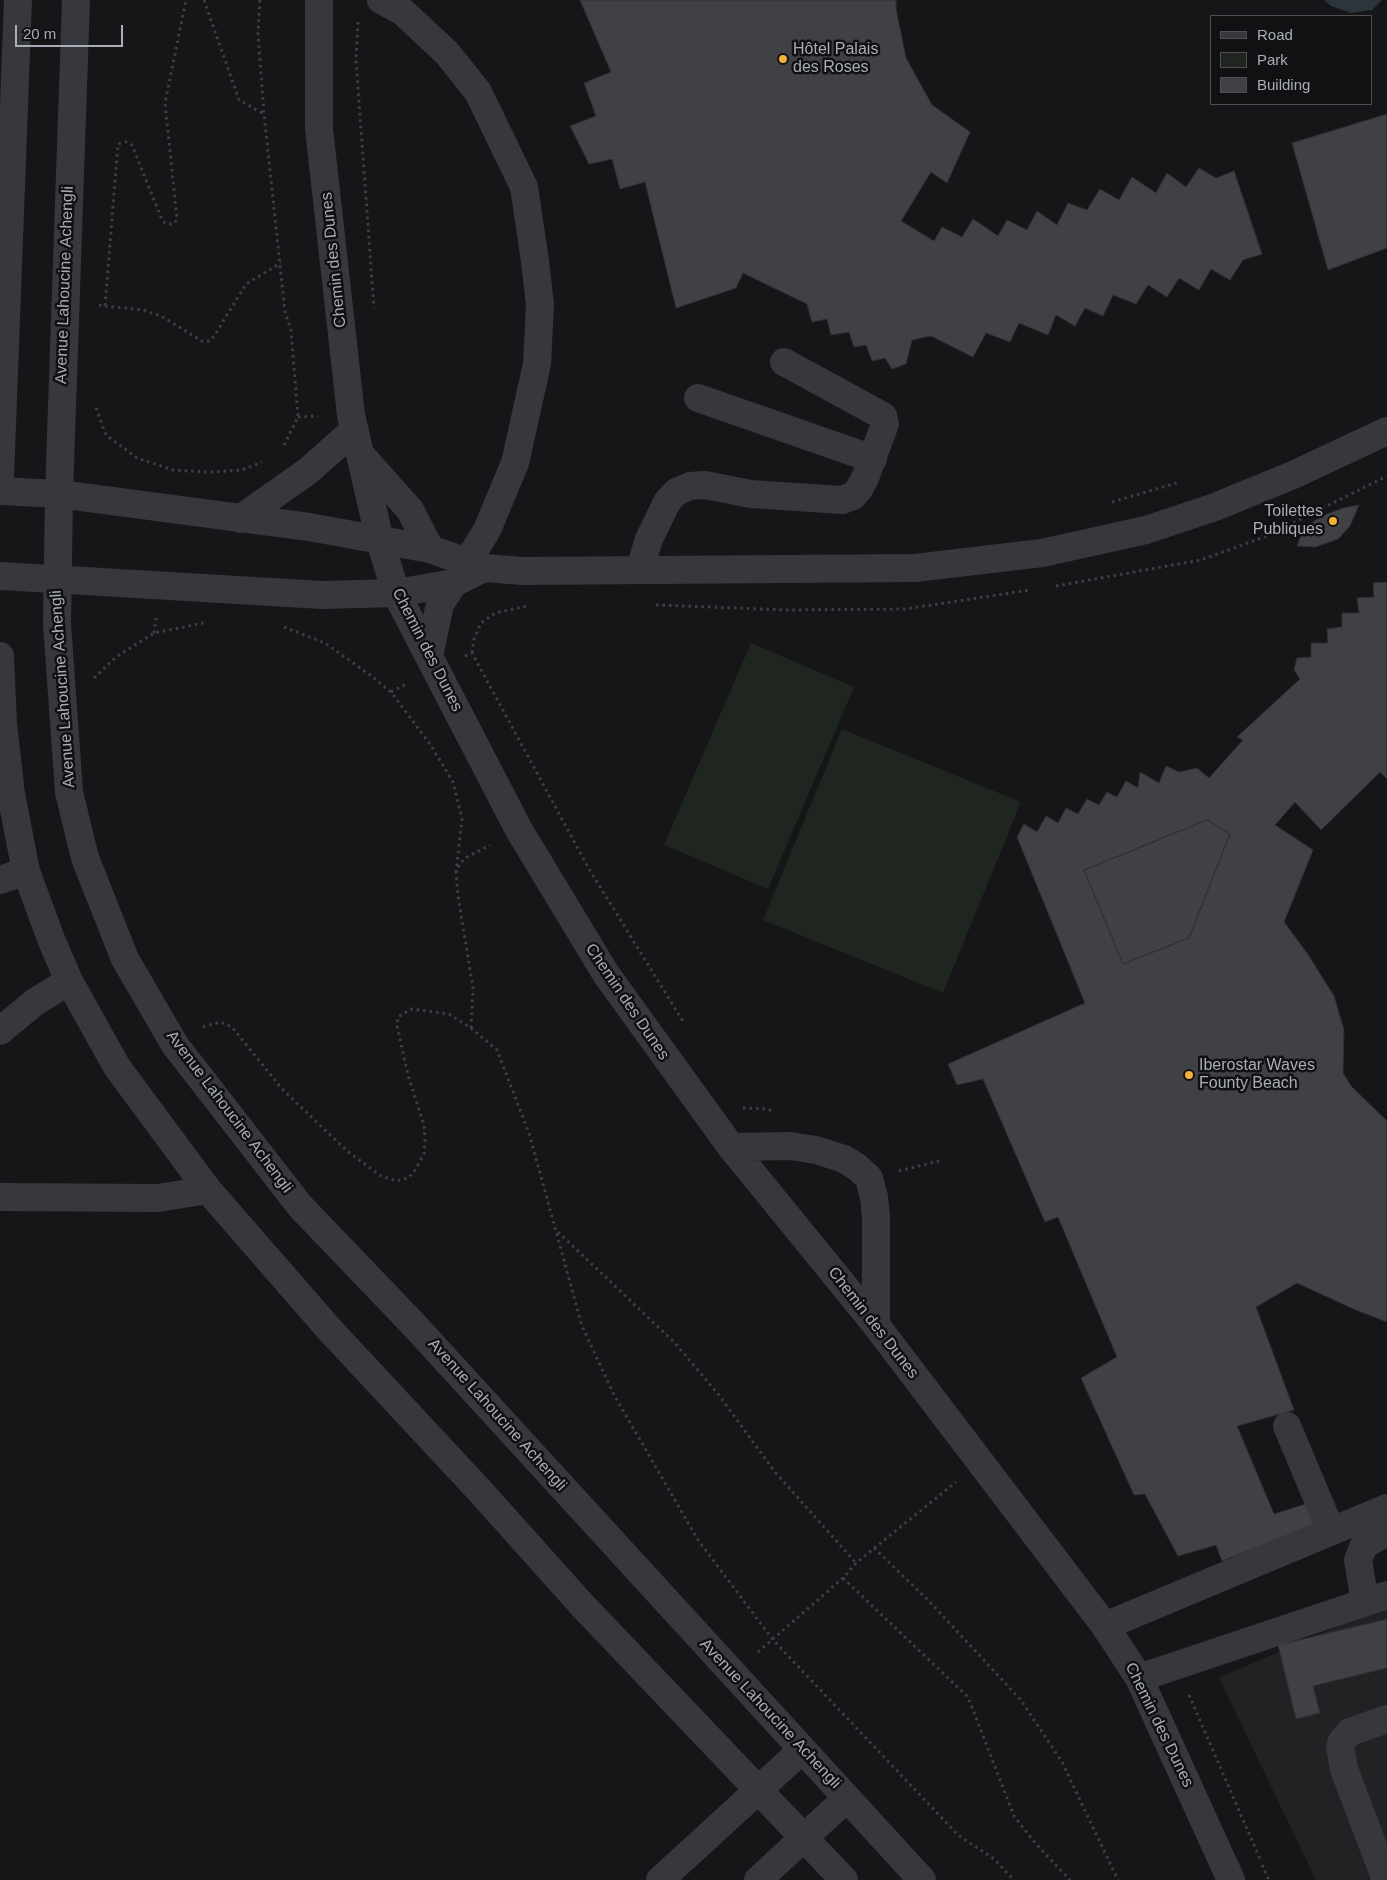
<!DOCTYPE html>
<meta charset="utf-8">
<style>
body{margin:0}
#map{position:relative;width:1387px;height:1880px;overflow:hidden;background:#161618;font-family:Arial,sans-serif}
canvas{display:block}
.legend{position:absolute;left:1210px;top:15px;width:162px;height:90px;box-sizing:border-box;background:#111113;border:1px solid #4d4f55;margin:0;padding:6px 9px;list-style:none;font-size:15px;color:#a8adb8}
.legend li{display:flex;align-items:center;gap:10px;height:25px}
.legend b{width:25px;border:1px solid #4d4f55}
.scale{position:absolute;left:15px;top:25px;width:108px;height:22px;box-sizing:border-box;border:2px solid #a8adb8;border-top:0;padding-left:6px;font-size:15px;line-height:18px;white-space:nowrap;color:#a8adb8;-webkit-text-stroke:4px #111113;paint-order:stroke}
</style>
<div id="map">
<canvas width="1387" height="1880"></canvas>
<ul class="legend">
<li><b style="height:6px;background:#37383d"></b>Road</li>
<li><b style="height:14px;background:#1e261f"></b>Park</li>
<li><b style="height:14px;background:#404145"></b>Building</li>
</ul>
<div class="scale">20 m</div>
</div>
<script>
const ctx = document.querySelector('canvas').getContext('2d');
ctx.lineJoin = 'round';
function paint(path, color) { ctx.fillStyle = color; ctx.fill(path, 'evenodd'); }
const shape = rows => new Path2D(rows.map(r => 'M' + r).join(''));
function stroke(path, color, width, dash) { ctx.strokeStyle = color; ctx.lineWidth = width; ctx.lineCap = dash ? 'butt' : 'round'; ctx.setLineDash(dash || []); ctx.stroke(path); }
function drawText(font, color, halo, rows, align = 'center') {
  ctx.font = font + ' Arial,sans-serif'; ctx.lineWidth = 5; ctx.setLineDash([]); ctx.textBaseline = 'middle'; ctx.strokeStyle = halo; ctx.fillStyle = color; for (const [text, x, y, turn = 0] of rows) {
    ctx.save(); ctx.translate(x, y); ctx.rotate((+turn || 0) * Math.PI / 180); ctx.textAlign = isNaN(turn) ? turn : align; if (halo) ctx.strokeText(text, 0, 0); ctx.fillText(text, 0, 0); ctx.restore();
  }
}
paint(shape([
 [1387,1605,1387,1880,1316,1880,1219,1678]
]), '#222225');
paint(shape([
 [751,643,854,687,768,889,664,845],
 [842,729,1021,802,943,993,763,920]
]), '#1e261f');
paint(shape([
 [1324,0,1382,0,1372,10,1352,13,1331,6]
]), '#2c353c');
const building = shape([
 [580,0,896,0,896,9,906,58,932,105,970,132,947,183,931,172,901,221,934,241,942,227,962,237,973,219,998,236,1007,220,1027,230,1037,211,1057,225,1068,203,1087,210,1100,189,1119,200,1132,177,1156,193,1167,173,1186,187,1199,168,1216,178,1234,171,1262,254,1243,260,1230,280,1211,269,1199,290,1179,278,1167,297,1148,285,1136,304,1113,295,1103,316,1085,308,1075,326,1056,315,1048,335,1019,323,1010,342,986,333,973,357,931,336,912,340,906,364,892,369,885,358,872,361,866,345,854,347,849,332,831,335,827,319,812,322,807,304,743,273,736,288,676,308,645,182,620,189,612,159,589,164,570,126,596,116,584,83,611,72,580,0],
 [1387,114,1387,248,1328,270,1292,143,1387,114],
 [1359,505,1350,526,1338,539,1315,547,1297,546,1304,528,1322,516,1343,508,1359,505],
 [1387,582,1387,779,1380,772,1321,830,1295,802,1275,825,1313,850,1284,922,1307,953,1334,996,1344,1030,1343,1073,1351,1086,1387,1121,1387,1322,1356,1310,1297,1283,1256,1307,1294,1410,1237,1426,1274,1514,1309,1503,1317,1524,1222,1561,1216,1545,1178,1556,1145,1494,1134,1495,1081,1378,1117,1357,1058,1217,1045,1222,983,1079,957,1085,948,1064,1085,1003,1017,837,1024,824,1037,832,1046,816,1058,823,1066,808,1078,814,1087,799,1099,805,1107,792,1117,797,1126,781,1138,788,1140,772,1159,783,1166,766,1179,772,1197,768,1209,778,1243,740,1237,737,1300,679,1294,670,1297,658,1311,657,1311,643,1328,643,1327,629,1342,627,1342,613,1359,613,1357,598,1374,597,1373,583,1387,582],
 [1207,820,1230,834,1189,938,1123,964,1084,870,1207,820],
 [1207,820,1230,834,1189,938,1123,964,1084,870,1207,820],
 [1387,1619,1387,1668,1313,1686,1320,1713,1296,1719,1278,1645,1387,1619]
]);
paint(building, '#404145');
stroke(building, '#303034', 1);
stroke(shape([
 [204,0,239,100,264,114],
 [260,0,258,33,264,114,285,312,291,330,298,417,283,447],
 [358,22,356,60,374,308],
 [99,305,105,306,118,144,126,142,132,145,162,220,166,224,171,224,175,223,177,219,165,103,186,0],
 [105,306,143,310,161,316,202,341,206,342,211,340,216,333,246,284,281,263],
 [96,408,106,435,137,458,173,470,210,472,242,470,262,462],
 [298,417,318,416],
 [1112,502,1180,482],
 [1056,586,1201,560,1267,536,1387,476],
 [656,605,787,610,905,609,1030,590],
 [284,627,325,643,370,675,391,692,430,744,453,782,462,819,456,872],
 [154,633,156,618],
 [472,653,474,639,481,623,495,613,527,606],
 [465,656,472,653,589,869,684,1023],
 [94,678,116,657,154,633,204,623],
 [391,692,406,684],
 [203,1027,220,1022,232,1027,282,1089,347,1151,381,1176,396,1181,408,1178,414,1172,424,1154,425,1140,424,1125,408,1075,397,1026,398,1017,411,1009,449,1014,471,1028,497,1050,529,1133,582,1326,614,1395,698,1540,773,1640,958,1835,994,1859,1014,1880],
 [471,1028,473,988,458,896,456,872,460,863,467,857,490,845],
 [743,1108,768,1109,774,1112],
 [899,1171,943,1160],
 [558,1232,675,1343,718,1394,775,1472,856,1563],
 [874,1548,927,1599,1020,1699,1062,1762,1118,1880],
 [843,1578,968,1697,1014,1816,1036,1844,1070,1880],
 [758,1652,843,1578,856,1563,956,1482],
 [1189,1695,1260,1859],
 [1262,1865,1269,1880]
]), '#3d3f44', 3, [2.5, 4]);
stroke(shape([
 [76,0,59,494,57,624,69,792,85,858,125,959,175,1045,300,1206,414,1325,922,1880],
 [319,0,319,129,351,415,380,541,396,593,519,830,606,974,731,1147,876,1325,1105,1626,1139,1678,1231,1880],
 [381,0,403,12,447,53,478,92,524,187,535,261,540,305,537,364,515,463,487,530,468,561],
 [698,398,873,459],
 [362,456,410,510,430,549],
 [0,478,18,0],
 [0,491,59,494,309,527,430,549,484,568,523,571,915,568,1042,553,1146,530,1215,507,1293,475,1387,431],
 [240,519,308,471,353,431],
 [640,569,649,539,667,502,676,492,690,486,705,485,751,494,842,500,853,496,859,489,865,478,885,424,883,416,784,362],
 [0,576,322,595,396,593,454,583,484,568],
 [0,656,3,724,11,794,26,871,51,939,69,981,117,1067,208,1190,329,1329,479,1490,583,1606,844,1880],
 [429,656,440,604,454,583],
 [0,880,26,871],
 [0,1031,35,1002,69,981],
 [731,1147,790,1146,816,1150,844,1159,857,1167,869,1178,874,1197,876,1217,876,1325],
 [0,1197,158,1198,208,1190],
 [1287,1426,1331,1531],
 [1365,1602,1358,1560,1364,1545,1387,1532],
 [1105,1626,1387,1508],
 [1139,1678,1387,1595],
 [660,1880,802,1750],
 [758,1880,847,1798],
 [1386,1880,1344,1769,1340,1747,1342,1741,1350,1732,1387,1719]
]), '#37383d', 28);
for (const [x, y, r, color] of [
 [783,59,5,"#f2b134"],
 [1333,521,5,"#f2b134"],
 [1189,1075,5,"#f2b134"]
]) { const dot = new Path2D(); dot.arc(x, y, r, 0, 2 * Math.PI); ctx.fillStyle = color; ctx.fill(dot); stroke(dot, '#111113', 2); }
drawText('16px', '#a8adb8', '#111113', [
 ["Hôtel Palais",793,50],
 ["des Roses",793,68],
 ["Toilettes",1323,512,"right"],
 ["Publiques",1323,530,"right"],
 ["Iberostar Waves",1199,1066],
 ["Founty Beach",1199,1084]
], 'left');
drawText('16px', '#a8adb8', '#111113', [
 ["Chemin des Dunes",334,260,-96],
 ["Avenue Lahoucine Achengli",65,285,-88],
 ["Chemin des Dunes",427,650,63],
 ["Avenue Lahoucine Achengli",63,689,-94],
 ["Chemin des Dunes",627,1002,56],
 ["Avenue Lahoucine Achengli",229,1112,53],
 ["Chemin des Dunes",873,1323,52],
 ["Avenue Lahoucine Achengli",497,1415,48],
 ["Avenue Lahoucine Achengli",770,1714,47],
 ["Chemin des Dunes",1159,1725,64]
]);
</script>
